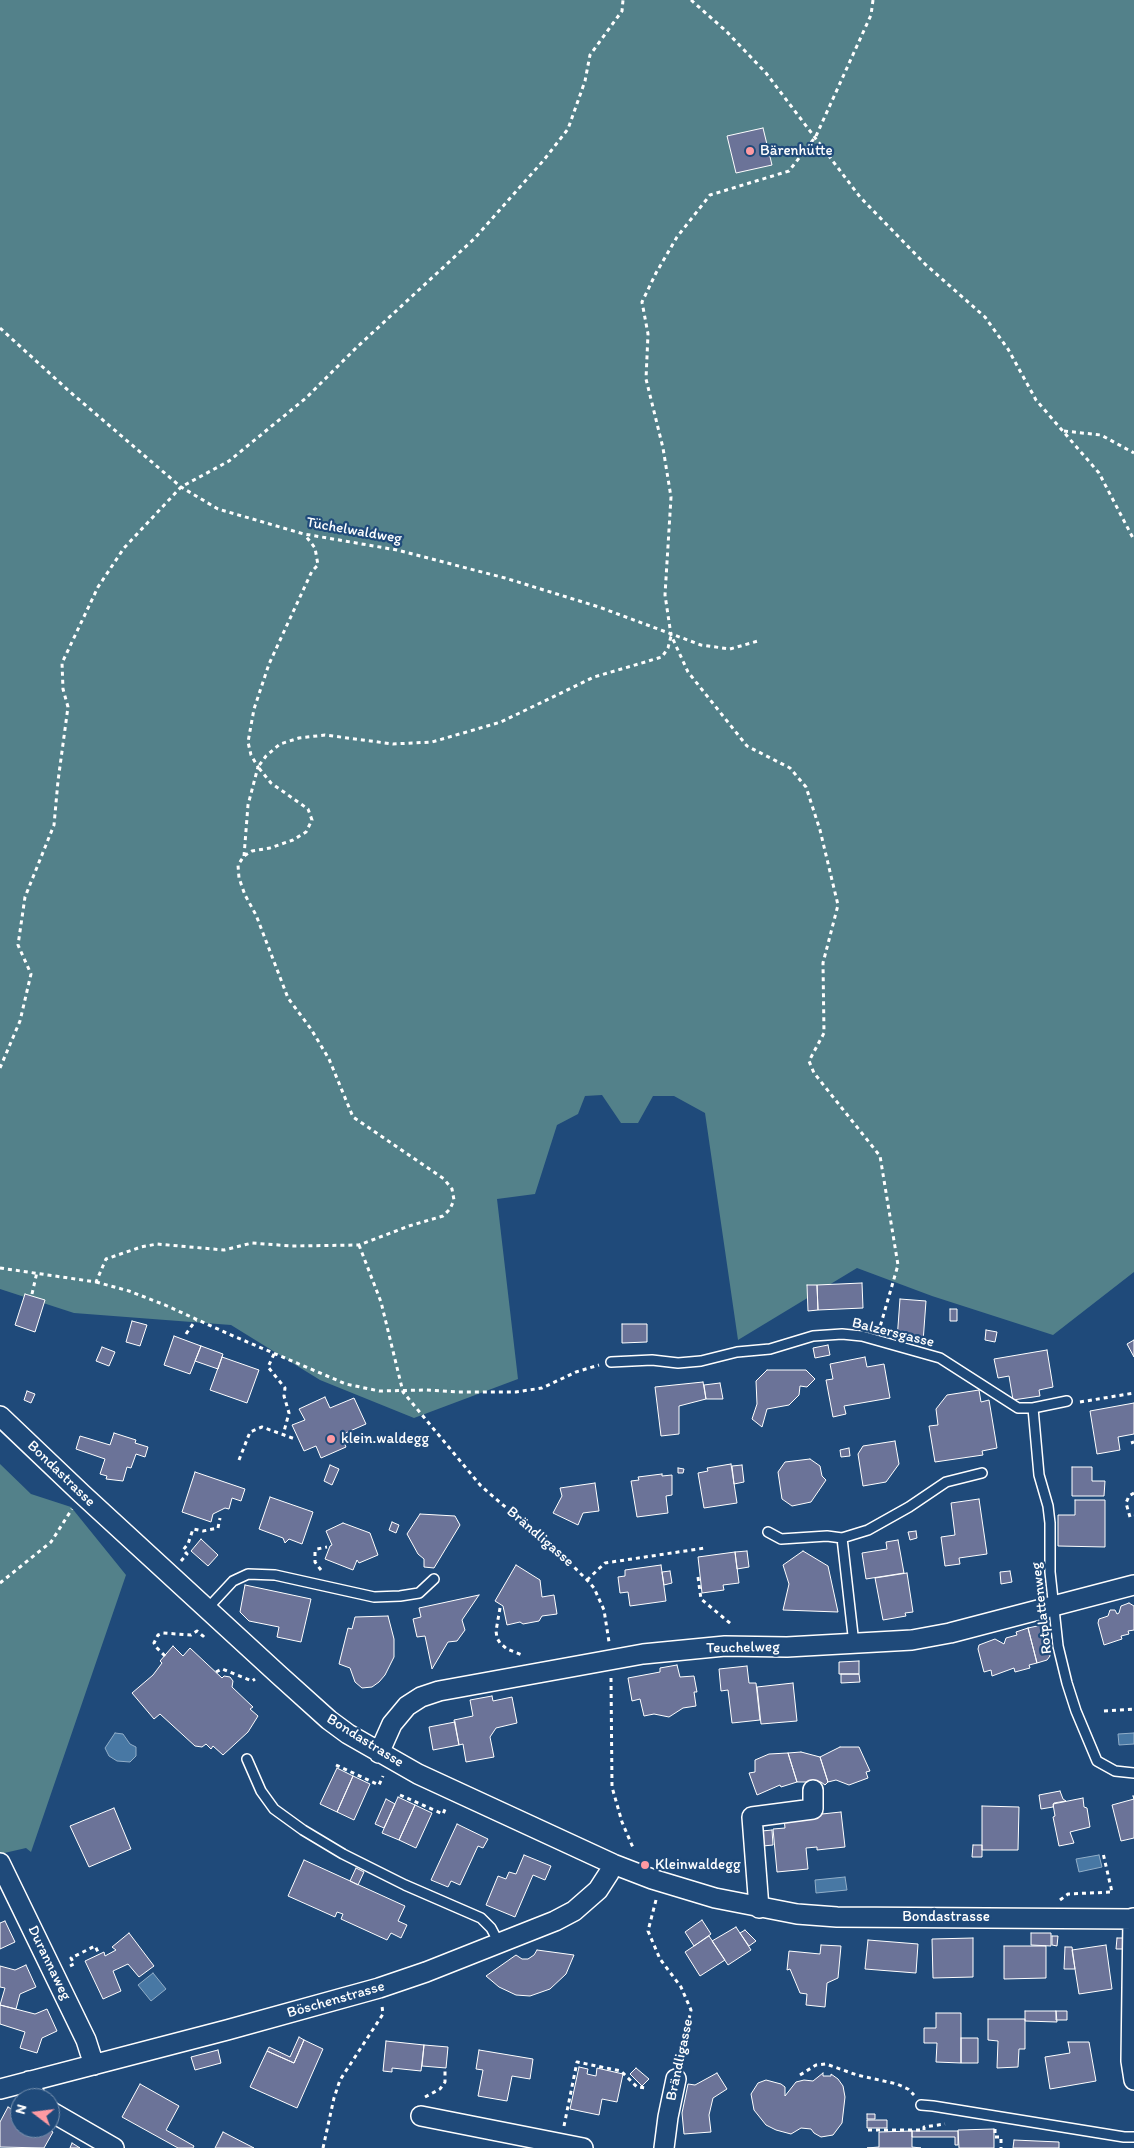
<!DOCTYPE html>
<meta charset="utf-8">
<style>
body{margin:0}
#map{position:relative;width:1134px;height:2148px;overflow:hidden;background:#1f4a7a;font-family:Itim,sans-serif}
canvas{display:block}
.north{position:absolute;left:10px;top:2088px;width:50px;height:50px;box-sizing:border-box;background:#1f4a7a;border:1px solid #7992af;border-radius:50%;rotate:285deg;font-size:14px;font-weight:700;line-height:20px;text-align:center;color:#fff}
.north::after{content:'';display:block;margin:auto;width:18px;height:22px;background:#ff9aa2;clip-path:polygon(50% 0,100% 100%,50% 72%,0 100%)}
</style>
<div id="map">
<canvas width="1134" height="2148"></canvas>
<div class="north">N</div>
</div>
<script>
const ctx = document.querySelector('canvas').getContext('2d');
ctx.lineJoin = 'round';
function paint(path, color) { ctx.fillStyle = color; ctx.fill(path, 'evenodd'); }
const shape = rows => new Path2D(rows.map(r => 'M' + r).join(''));
function stroke(path, color, width, dash) { ctx.strokeStyle = color; ctx.lineWidth = width; ctx.lineCap = dash ? 'butt' : 'round'; ctx.setLineDash(dash || []); ctx.stroke(path); }
function drawText(font, color, halo, rows, align = 'center') {
  ctx.font = font + ' Itim,sans-serif'; ctx.lineWidth = 4.5; ctx.setLineDash([]); ctx.textBaseline = 'middle'; ctx.strokeStyle = halo; ctx.fillStyle = color; for (const [text, x, y, turn = 0] of rows) {
    ctx.save(); ctx.translate(x, y); ctx.rotate((+turn || 0) * Math.PI / 180); ctx.textAlign = isNaN(turn) ? turn : align; if (halo) ctx.strokeText(text, 0, 0); ctx.fillText(text, 0, 0); ctx.restore();
  }
}
paint(shape([
 [0,0,1134,0,1134,1272,1053,1335,932,1296,857,1268,738,1340,705,1113,674,1096,653,1096,638,1123,621,1123,602,1095,585,1096,578,1114,557,1125,535,1194,497,1199,518,1379,414,1418,320,1380,231,1325,74,1313,0,1289],
 [0,1464,31,1494,71,1507,126,1575,31,1852,26,1848,0,1854]
]), '#53818a');
const water = shape([
 [115,1733,123,1734,130,1744,136,1747,136,1756,130,1762,117,1761,109,1756,105,1748,115,1733],
 [1134,1733,1134,1744,1119,1745,1118,1734,1134,1733],
 [1099,1855,1102,1867,1079,1872,1076,1859,1099,1855],
 [845,1877,847,1890,816,1893,815,1880,845,1877],
 [153,1973,166,1989,151,2001,138,1985,153,1973]
]);
paint(water, '#4878a4');
stroke(water, '#91aec8', 1);
const building = shape([
 [763,128,772,165,736,173,727,136,763,128],
 [862,1283,863,1308,818,1310,817,1285,862,1283],
 [807,1285,817,1285,818,1310,808,1311,807,1285],
 [25,1294,45,1300,35,1332,15,1325,25,1294],
 [900,1299,926,1301,923,1342,897,1340,900,1299],
 [950,1309,957,1309,957,1321,950,1321,950,1309],
 [132,1321,147,1325,140,1346,126,1342,132,1321],
 [622,1324,647,1324,647,1342,622,1343,622,1324],
 [986,1330,997,1332,995,1342,985,1340,986,1330],
 [174,1336,201,1346,190,1374,164,1365,174,1336],
 [1134,1340,1134,1357,1127,1344,1134,1340],
 [828,1345,830,1355,815,1358,813,1348,828,1345],
 [201,1346,223,1354,218,1369,195,1361,201,1346],
 [102,1347,115,1352,109,1366,96,1361,102,1347],
 [1047,1350,1053,1387,1039,1390,1040,1396,1013,1400,1009,1376,998,1378,994,1359,1047,1350],
 [222,1357,259,1370,247,1403,210,1390,222,1357],
 [865,1357,867,1367,884,1364,890,1398,844,1406,846,1414,833,1417,826,1380,833,1379,830,1364,865,1357],
 [767,1370,806,1370,815,1379,807,1387,800,1386,799,1395,789,1405,767,1409,762,1427,752,1419,757,1404,756,1381,767,1370],
 [703,1382,706,1399,679,1406,679,1434,661,1436,655,1387,703,1382],
 [720,1383,723,1399,706,1399,704,1385,720,1383],
 [979,1390,981,1402,989,1400,997,1448,982,1451,983,1455,935,1462,929,1426,938,1425,936,1409,947,1395,979,1390],
 [27,1391,35,1394,31,1403,24,1400,27,1391],
 [325,1397,330,1408,354,1398,366,1424,341,1435,346,1447,321,1458,316,1446,304,1451,292,1425,305,1420,299,1409,325,1397],
 [1134,1403,1134,1434,1118,1437,1120,1450,1097,1454,1090,1411,1134,1403],
 [114,1433,136,1440,135,1443,148,1447,145,1457,136,1454,131,1468,127,1467,123,1481,106,1479,107,1476,100,1474,105,1459,76,1449,80,1436,110,1445,114,1433],
 [895,1441,899,1464,886,1482,863,1486,858,1454,863,1446,895,1441],
 [849,1448,850,1456,841,1457,840,1450,849,1448],
 [810,1459,820,1466,822,1476,826,1480,811,1502,792,1506,782,1499,778,1472,785,1462,810,1459],
 [731,1464,737,1503,704,1508,698,1473,708,1471,707,1468,731,1464],
 [330,1465,339,1469,332,1485,324,1481,330,1465],
 [742,1465,744,1482,734,1484,732,1466,742,1465],
 [1072,1467,1092,1467,1092,1481,1105,1481,1104,1496,1072,1496,1072,1467],
 [678,1468,684,1469,683,1473,678,1473,678,1468],
 [195,1472,245,1489,241,1501,232,1498,229,1509,225,1508,213,1514,211,1522,182,1512,195,1472],
 [662,1474,662,1476,672,1475,672,1495,666,1496,668,1513,637,1517,631,1481,639,1480,638,1477,662,1474],
 [595,1483,599,1511,583,1513,578,1525,553,1513,562,1496,560,1488,595,1483],
 [270,1497,313,1512,302,1544,289,1539,285,1543,283,1538,259,1529,270,1497],
 [979,1499,987,1554,959,1558,960,1564,945,1566,941,1537,955,1535,951,1503,979,1499],
 [1075,1500,1105,1500,1105,1547,1058,1546,1058,1515,1075,1515,1075,1500],
 [420,1514,455,1516,460,1525,434,1568,424,1567,424,1559,418,1554,407,1534,420,1514],
 [392,1522,399,1525,396,1533,389,1530,392,1522],
 [343,1523,370,1533,378,1555,359,1563,357,1560,353,1570,325,1559,330,1546,332,1545,326,1531,343,1523],
 [916,1531,917,1538,910,1540,908,1532,916,1531],
 [201,1539,218,1555,208,1566,191,1551,201,1539],
 [898,1540,904,1573,866,1579,862,1553,887,1549,886,1542,898,1540],
 [747,1551,749,1567,737,1569,735,1552,747,1551],
 [803,1551,828,1566,838,1612,783,1610,789,1584,783,1565,803,1551],
 [735,1552,739,1583,723,1585,724,1590,702,1593,698,1557,735,1552],
 [516,1565,540,1580,542,1597,554,1595,557,1614,542,1616,539,1621,523,1624,520,1622,507,1625,503,1606,495,1601,516,1565],
 [661,1565,666,1601,630,1606,628,1592,620,1593,618,1577,625,1576,625,1570,661,1565],
 [670,1571,672,1583,664,1585,662,1572,670,1571],
 [1010,1571,1012,1582,1001,1584,1000,1572,1010,1571],
 [907,1573,913,1612,905,1613,906,1616,883,1620,875,1578,907,1573],
 [245,1585,311,1599,301,1642,277,1637,279,1627,249,1621,240,1612,245,1585],
 [479,1595,462,1620,465,1630,457,1641,448,1642,432,1669,425,1636,417,1637,413,1619,421,1617,419,1608,479,1595],
 [1129,1603,1134,1606,1134,1630,1128,1631,1129,1634,1121,1636,1122,1639,1104,1645,1098,1623,1099,1619,1108,1616,1110,1610,1115,1610,1117,1614,1119,1613,1121,1606,1129,1603],
 [388,1616,394,1639,394,1657,385,1675,379,1682,372,1687,362,1688,355,1682,350,1668,339,1664,348,1628,352,1629,355,1617,388,1616],
 [1042,1625,1050,1656,1047,1660,1037,1663,1028,1628,1042,1625],
 [1028,1628,1037,1663,1029,1665,1030,1668,1015,1672,1014,1668,992,1676,991,1670,984,1672,978,1649,979,1645,995,1639,1004,1644,1006,1638,1017,1635,1016,1632,1028,1628],
 [173,1646,183,1656,190,1648,222,1678,224,1676,230,1677,233,1681,232,1687,253,1707,250,1709,258,1716,248,1732,223,1755,213,1746,211,1749,206,1744,202,1747,195,1746,160,1714,154,1719,132,1693,153,1675,162,1663,160,1661,173,1646],
 [859,1661,859,1674,839,1674,839,1662,859,1661],
 [677,1665,680,1677,694,1676,697,1692,694,1692,696,1706,683,1708,669,1717,654,1714,644,1716,640,1699,632,1701,628,1678,660,1672,660,1668,677,1665],
 [747,1666,749,1683,756,1683,760,1720,732,1723,728,1690,721,1691,719,1669,747,1666],
 [841,1674,859,1674,860,1682,841,1683,841,1674],
 [793,1683,797,1721,761,1724,757,1687,793,1683],
 [492,1696,493,1701,512,1697,517,1723,496,1728,490,1737,494,1757,466,1762,463,1744,459,1745,454,1720,473,1716,470,1700,492,1696],
 [455,1722,459,1745,433,1750,429,1727,455,1722],
 [840,1747,859,1747,870,1771,866,1772,868,1778,849,1785,836,1780,828,1782,820,1757,840,1747],
 [801,1752,820,1757,828,1782,825,1785,821,1782,797,1782,788,1753,801,1752],
 [788,1753,797,1782,781,1787,780,1785,757,1795,749,1773,755,1772,755,1760,769,1754,788,1753],
 [337,1768,353,1776,337,1812,320,1804,337,1768],
 [353,1776,370,1784,354,1820,337,1812,353,1776],
 [1060,1791,1063,1799,1066,1801,1054,1803,1053,1807,1041,1809,1039,1795,1060,1791],
 [1133,1796,1134,1796,1134,1838,1121,1841,1112,1805,1134,1799,1133,1796],
 [398,1797,415,1805,399,1840,382,1833,398,1797],
 [1083,1798,1084,1807,1087,1808,1090,1827,1070,1832,1074,1843,1059,1846,1053,1817,1055,1816,1053,1804,1083,1798],
 [386,1799,395,1804,384,1828,375,1824,386,1799],
 [415,1805,432,1813,416,1848,399,1840,415,1805],
 [982,1806,1019,1807,1018,1850,982,1850,982,1806],
 [114,1808,131,1849,89,1867,70,1826,114,1808],
 [841,1812,845,1847,817,1850,817,1847,806,1848,808,1869,777,1872,773,1829,785,1828,784,1818,841,1812],
 [457,1824,488,1839,483,1848,478,1846,460,1885,451,1881,448,1887,431,1880,457,1824],
 [772,1830,773,1845,763,1846,762,1831,772,1830],
 [973,1845,982,1845,982,1857,972,1857,973,1845],
 [524,1855,551,1866,545,1880,533,1875,515,1917,486,1905,498,1876,506,1879,509,1872,516,1874,524,1855],
 [304,1860,405,1906,398,1921,407,1925,401,1938,391,1933,387,1940,341,1919,343,1914,337,1912,335,1917,288,1896,304,1860],
 [356,1868,364,1872,358,1885,350,1881,356,1868],
 [702,1920,711,1934,694,1946,685,1932,702,1920],
 [5,1921,15,1942,0,1949,0,1923,5,1921],
 [736,1927,751,1950,728,1965,712,1941,736,1927],
 [745,1930,756,1941,749,1946,740,1933,745,1930],
 [129,1933,154,1966,139,1977,128,1964,113,1971,121,1991,103,1999,85,1961,104,1952,105,1956,116,1950,112,1947,129,1933],
 [1031,1933,1051,1933,1051,1946,1031,1945,1031,1933],
 [709,1936,725,1960,700,1976,685,1952,709,1936],
 [1052,1936,1058,1936,1057,1946,1052,1945,1052,1936],
 [973,1938,973,1977,933,1978,932,1939,973,1938],
 [1117,1938,1123,1938,1123,1949,1116,1949,1117,1938],
 [868,1940,918,1944,916,1973,865,1969,868,1940],
 [821,1945,841,1946,838,1978,827,1983,825,2007,806,2005,807,1994,800,1993,790,1969,787,1970,789,1951,820,1954,821,1945],
 [1106,1945,1112,1989,1079,1994,1072,1950,1106,1945],
 [1004,1946,1046,1946,1046,1978,1004,1979,1004,1946],
 [1065,1947,1072,1947,1075,1969,1064,1969,1065,1947],
 [537,1950,574,1955,566,1974,550,1989,530,1996,516,1995,499,1987,486,1976,516,1955,522,1959,528,1959,534,1955,537,1950],
 [26,1965,36,1987,20,1994,16,2009,0,2005,5,1988,0,1987,0,1966,15,1970,26,1965],
 [0,2005,35,2014,47,2009,57,2031,42,2038,37,2053,20,2048,25,2032,0,2024,0,2005],
 [1025,2011,1056,2011,1057,2022,1025,2021,1025,2011],
 [1056,2011,1067,2011,1067,2020,1056,2020,1056,2011],
 [936,2013,961,2013,961,2063,936,2062,937,2043,924,2043,924,2028,936,2028,936,2013],
 [988,2019,1025,2019,1025,2049,1019,2049,1018,2067,997,2068,998,2041,988,2040,988,2019],
 [299,2037,304,2040,294,2063,267,2051,269,2047,290,2057,299,2037],
 [961,2038,978,2038,978,2063,961,2063,961,2038],
 [304,2040,323,2049,297,2108,250,2087,267,2051,294,2063,304,2040],
 [386,2041,424,2045,421,2071,392,2068,392,2072,383,2071,386,2041],
 [1068,2042,1089,2042,1096,2081,1050,2089,1045,2057,1070,2053,1068,2042],
 [424,2045,448,2047,446,2068,422,2066,424,2045],
 [218,2050,221,2063,195,2070,191,2057,218,2050],
 [479,2050,533,2059,530,2079,512,2076,507,2101,478,2096,483,2070,476,2069,479,2050],
 [579,2067,588,2069,587,2074,596,2076,597,2068,623,2074,617,2102,602,2099,599,2115,570,2109,579,2067],
 [636,2068,649,2079,642,2086,630,2074,636,2068],
 [717,2073,727,2089,713,2098,709,2115,711,2132,684,2134,682,2113,688,2084,695,2085,717,2073],
 [823,2073,823,2076,831,2076,831,2074,838,2079,843,2086,845,2097,842,2123,833,2135,821,2137,814,2133,811,2129,801,2128,791,2134,776,2130,766,2125,754,2110,751,2094,758,2083,766,2080,781,2084,785,2087,785,2096,796,2082,804,2080,813,2081,823,2073],
 [140,2084,179,2106,166,2130,194,2146,193,2148,178,2148,122,2117,140,2084],
 [8,2107,20,2114,20,2128,46,2128,53,2132,44,2148,0,2147,0,2122,8,2107],
 [867,2114,875,2114,875,2119,867,2119,867,2114],
 [867,2120,887,2120,887,2128,867,2128,867,2120],
 [994,2129,994,2148,959,2148,958,2130,994,2129],
 [912,2131,912,2147,921,2148,867,2148,879,2147,879,2132,912,2131],
 [912,2131,958,2131,958,2145,955,2145,955,2137,912,2137,912,2131],
 [223,2132,254,2148,215,2148,223,2132],
 [1014,2140,1059,2142,1059,2148,1013,2148,1014,2140],
 [72,2143,80,2148,70,2148,72,2143]
]);
paint(building, '#6b7398');
stroke(building, '#fff', 1);
const lane = shape([
 [611,1362,652,1360,678,1363,701,1361,737,1352,770,1349,813,1336,842,1334,862,1336,940,1358,1018,1408,1033,1408,1067,1401],
 [1033,1408,1039,1475,1048,1506,1050,1523,1050,1572,1058,1646,1067,1683,1076,1711,1097,1761,1115,1771,1134,1773],
 [768,1532,781,1539,827,1536,842,1538,854,1644],
 [842,1538,868,1530,909,1507,946,1482,982,1473],
 [207,1609,233,1581,248,1574,275,1575,374,1597,400,1596,419,1593,434,1579],
 [247,1759,261,1791,274,1809,303,1830,343,1854,405,1885,481,1918,491,1928,499,1943],
 [921,2105,933,2106,1124,2137,1134,2137]
]);
const street = shape([
 [0,1416,82,1494,279,1675,329,1720,348,1734,418,1774,613,1864,652,1879,715,1898,797,1914,837,1917,1134,1919],
 [379,1753,392,1724,407,1706,421,1697,439,1691,643,1654,725,1646,787,1647,912,1640,950,1633,1134,1585],
 [0,1863,86,2040,94,2065],
 [759,1908,752,1817,813,1809,813,1790],
 [1133,1918,1131,2061,1134,2080],
 [29,2081,36,2098],
 [0,2089,227,2030,379,1988,426,1972,555,1921,574,1911,598,1890,609,1873,613,1864],
 [50,2111,114,2148],
 [421,2116,583,2148],
 [664,2148,668,2117,676,2079]
]);
stroke(lane, '#fff', 12);
stroke(street, '#fff', 22);
stroke(shape([
 [691,0,726,31,766,73,860,197,925,264,985,317,1008,349,1036,400,1099,473,1134,540],
 [873,0,871,15,816,136,789,171,710,195,677,237,656,273,642,302,648,334,646,379,663,448,671,497,665,595,671,635,688,672,747,746,790,768,806,787,820,830,838,905,823,963,824,1033,809,1061,814,1073,880,1156,898,1265,880,1327],
 [0,328,69,391,181,487,218,509,304,534,397,550,505,578,599,607,701,645,730,649,758,641],
 [1064,431,1101,435,1134,453],
 [244,856,248,805,258,767,251,755,248,742,254,709,269,664,312,571,318,565,315,548,305,535],
 [0,1068,20,1021,31,974,18,945,25,897,54,825,58,781,68,707,63,689,62,663,98,587,124,548,181,487,229,461,306,398,356,348,475,238,543,161,568,129,585,81,590,55,622,11,623,0],
 [359,1245,381,1302,403,1392,481,1486,569,1562,587,1580,594,1588,604,1610,609,1642],
 [0,1268,96,1282,106,1259,141,1247,157,1244,224,1250,252,1243,292,1246,359,1245,409,1226,443,1216,450,1209,454,1200,452,1189,444,1179,353,1117,329,1059,311,1029,288,998,256,915,245,895,239,878,238,865,244,856,252,851,270,848,293,840,306,832,312,820,308,809,271,783,258,767,266,756,280,744,299,738,325,735,393,744,432,742,501,722,594,677,662,657,668,648,671,636],
 [96,1282,129,1291,165,1305,231,1335,346,1384,379,1391,425,1390,457,1392,516,1392,542,1388,576,1372,599,1365],
 [32,1294,37,1272],
 [186,1334,196,1320],
 [274,1354,268,1367,285,1388,284,1396,289,1413,283,1435],
 [1080,1402,1134,1393],
 [1131,1443,1134,1442],
 [239,1460,250,1432,262,1427,295,1439],
 [1134,1493,1129,1496,1126,1503,1130,1517,1134,1516],
 [181,1561,187,1554,183,1550,188,1544,193,1529,203,1531,218,1528,220,1518],
 [321,1570,315,1562,315,1552,317,1549,327,1547],
 [698,1577,701,1599,731,1624,730,1626],
 [587,1580,605,1563,705,1548],
 [0,1583,51,1542,72,1509],
 [500,1608,496,1631,497,1638,500,1643,507,1649,522,1655],
 [165,1656,156,1647,154,1643,158,1635,163,1633,191,1635,197,1631,203,1636,206,1632],
 [216,1672,222,1669,252,1681,255,1679],
 [611,1678,612,1787,622,1822,634,1850],
 [1104,1711,1134,1709],
 [336,1765,379,1785,383,1776],
 [400,1795,443,1814,446,1807],
 [656,1900,648,1931,660,1959,681,1987,691,2010,680,2060],
 [1060,1900,1068,1894,1112,1892,1103,1853],
 [70,1966,74,1964,71,1958,95,1946,99,1954],
 [800,2075,816,2065,826,2064,857,2075,897,2084,908,2089,914,2095],
 [425,2097,440,2089,445,2082,445,2071],
 [564,2126,577,2062,621,2071,637,2087,646,2088],
 [995,2129,995,2137,1001,2137,1001,2148],
 [868,2130,924,2130,924,2127,945,2124],
 [323,2148,334,2098,340,2080,383,2014,382,2006]
]), '#fff', 3, [4, 4]);
stroke(lane, '#1f4a7a', 9);
stroke(street, '#1f4a7a', 19);
for (const [x, y, r, color] of [
 [750,151,5,"#ff9aa2"],
 [331,1439,5,"#ff9aa2"],
 [645,1865,5,"#ff9aa2"]
]) { const dot = new Path2D(); dot.arc(x, y, r, 0, 2 * Math.PI); ctx.fillStyle = color; ctx.fill(dot); stroke(dot, '#1f4a7a', 2); }
drawText('15px', '#fff', '#1f4a7a', [
 ["Bärenhütte",760,151],
 ["klein.waldegg",341,1439],
 ["Kleinwaldegg",655,1865]
], 'left');
drawText('15px', '#fff', '#1f4a7a', [
 ["Tüchelwaldweg",354,531,10],
 ["Balzersgasse",893,1333,14],
 ["Bondastrasse",61,1474,44],
 ["Brändligasse",540,1537,41],
 ["Rotplattenweg",1042,1608,-97],
 ["Teuchelweg",743,1648,-1],
 ["Bondastrasse",365,1741,32],
 ["Bondastrasse",946,1917],
 ["Durannaweg",49,1963,64],
 ["Böschenstrasse",336,2000,-16],
 ["Brändligasse",680,2060,-78]
]);
</script>
